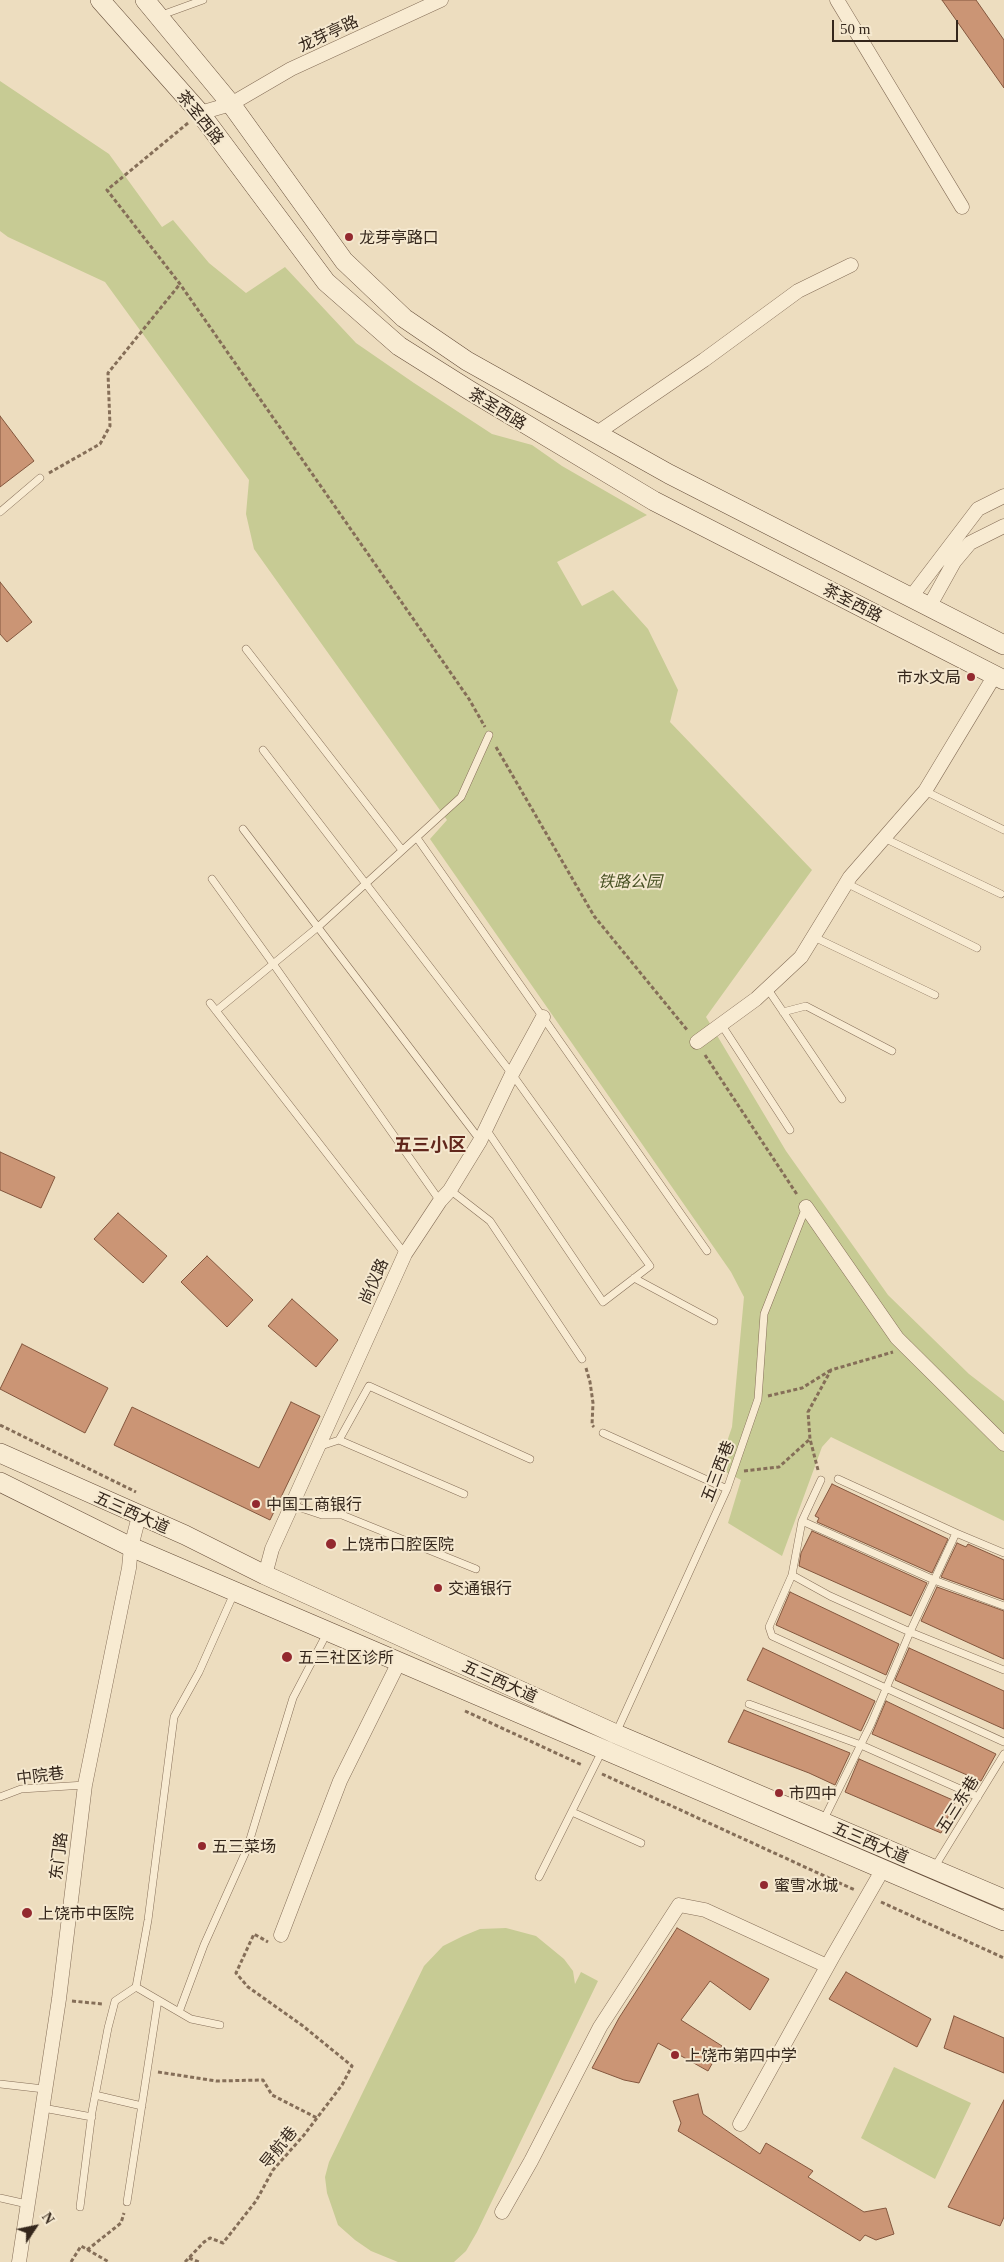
<!DOCTYPE html>
<meta charset="utf-8">
<style>
body{margin:0}
#map{position:relative;width:1004px;height:2262px;overflow:hidden;background:#edddbf;font-family:Georgia,serif}
canvas{display:block}
.north{position:absolute;left:10px;top:2202px;width:50px;height:50px;-webkit-text-stroke:4px #f5e8cf;paint-order:stroke;rotate:56deg;font-size:14px;font-weight:700;line-height:20px;text-align:center;color:#35271c}
.north::after{content:'';display:block;margin:auto;width:18px;height:22px;background:#35271c;clip-path:polygon(50% 0,100% 100%,50% 72%,0 100%)}
.scale{position:absolute;left:832px;top:20px;width:126px;height:22px;box-sizing:border-box;border:2px solid #35271c;border-top:0;padding-left:6px;font-size:15px;line-height:18px;white-space:nowrap;color:#35271c;-webkit-text-stroke:4px #f5e8cf;paint-order:stroke}
</style>
<div id="map">
<canvas width="1004" height="2262"></canvas>
<div class="north">N</div>
<div class="scale">50 m</div>
</div>
<script>
const ctx = document.querySelector('canvas').getContext('2d');
ctx.lineJoin = 'round';
function paint(path, color) { ctx.fillStyle = color; ctx.fill(path, 'evenodd'); }
const shape = rows => new Path2D(rows.map(r => 'M' + r).join(''));
function stroke(path, color, width, dash) { ctx.strokeStyle = color; ctx.lineWidth = width; ctx.lineCap = dash ? 'butt' : 'round'; ctx.setLineDash(dash || []); ctx.stroke(path); }
function drawText(font, color, halo, rows, align = 'center') {
  ctx.font = font + ' Georgia,"Noto Sans SC",serif'; ctx.lineWidth = 4; ctx.setLineDash([]); ctx.textBaseline = 'middle'; ctx.strokeStyle = halo; ctx.fillStyle = color; for (const [text, x, y, turn = 0] of rows) {
    ctx.save(); ctx.translate(x, y); ctx.rotate((+turn || 0) * Math.PI / 180); ctx.textAlign = isNaN(turn) ? turn : align; if (halo) ctx.strokeText(text, 0, 0); ctx.fillText(text, 0, 0); ctx.restore();
  }
}
paint(shape([
 [0,81,109,154,162,227,173,220,209,263,246,293,285,267,356,343,414,383,492,434,532,445,562,466,647,515,557,562,582,606,613,590,648,629,678,690,670,722,812,870,706,1017,786,1151,888,1295,969,1374,1004,1401,1004,1521,831,1437,822,1447,782,1556,728,1523,741,1480,718,1468,732,1427,744,1297,731,1272,430,839,447,820,254,549,246,514,249,480,105,282,8,237,0,231],
 [506,1928,536,1936,564,1959,573,1971,575,1984,581,1972,598,1981,477,2232,466,2251,454,2262,398,2262,371,2251,355,2240,338,2225,327,2193,325,2177,329,2162,424,1966,443,1946,463,1936,480,1929],
 [894,2067,971,2103,935,2179,861,2138]
]), '#c7cb94');
const building = shape([
 [942,0,976,0,1004,40,1004,88,942,0],
 [0,416,34,461,0,487,0,416],
 [0,582,32,622,7,642,0,634,0,582],
 [0,1152,55,1177,41,1208,0,1190,0,1152],
 [118,1213,167,1256,143,1283,94,1239,118,1213],
 [207,1256,253,1300,227,1327,181,1282,207,1256],
 [292,1299,338,1340,316,1367,268,1326,292,1299],
 [22,1344,108,1388,85,1433,0,1389,22,1344],
 [291,1402,320,1416,270,1520,114,1445,132,1407,259,1468,291,1402],
 [832,1484,948,1539,932,1573,817,1522,819,1518,815,1516,832,1484],
 [812,1531,927,1583,911,1616,799,1566,801,1553,812,1531],
 [957,1543,966,1547,968,1544,1004,1560,1004,1600,941,1577,957,1543],
 [937,1587,1004,1611,1004,1659,921,1621,937,1587],
 [790,1592,899,1644,886,1675,776,1625,790,1592],
 [763,1648,875,1701,861,1731,747,1680,763,1648],
 [909,1648,1004,1691,1004,1729,895,1680,909,1648],
 [886,1701,996,1754,981,1781,872,1734,886,1701],
 [744,1710,850,1753,835,1785,809,1773,728,1742,744,1710],
 [859,1759,955,1801,941,1833,845,1792,859,1759],
 [677,1928,769,1979,750,2010,710,1981,681,2020,722,2046,708,2071,658,2043,639,2083,624,2080,592,2068,619,2018,677,1928],
 [846,1972,931,2019,917,2047,829,1999,846,1972],
 [954,2016,1004,2038,1004,2073,944,2048,954,2016],
 [698,2094,703,2114,760,2154,766,2143,813,2171,808,2177,864,2212,886,2208,894,2234,876,2240,865,2235,860,2241,678,2131,681,2123,673,2101,698,2094],
 [1004,2100,1004,2217,1000,2226,948,2207,1004,2100]
]);
paint(building, '#cb9575');
stroke(building, '#84573e', 1);
const service = shape([
 [159,16,203,0],
 [0,512,40,478],
 [246,649,402,850],
 [263,750,512,1074,650,1266,603,1302,486,1129],
 [925,791,1004,830],
 [243,829,480,1140],
 [417,838,707,1251],
 [884,838,1001,894],
 [212,879,274,965,440,1201],
 [846,883,977,948],
 [814,937,935,995],
 [767,988,842,1099],
 [210,1003,405,1254],
 [216,1011,318,927,461,797,489,735],
 [783,1012,806,1006,892,1051],
 [721,1024,790,1130],
 [450,1190,490,1221,582,1359],
 [634,1278,714,1321],
 [603,1433,727,1489],
 [339,1440,464,1494],
 [318,1447,339,1440,369,1386,530,1459],
 [838,1479,956,1533,1004,1553],
 [292,1505,322,1515,342,1515,476,1569],
 [802,1521,821,1480],
 [792,1575,769,1627,772,1636,1004,1742],
 [1004,1606,934,1580,802,1521,792,1575,830,1596,910,1632,1004,1670],
 [749,1704,861,1745,978,1797],
 [616,1733,727,1489,758,1399,764,1314,806,1207],
 [0,1797,21,1789,85,1785],
 [572,1812,641,1843],
 [823,1821,871,1724,910,1632,956,1533],
 [934,1868,1004,1754],
 [539,1877,603,1749],
 [136,1987,191,2019,220,2025],
 [179,2012,204,1945,247,1849,293,1698,327,1633],
 [0,2084,44,2089],
 [95,2095,142,2106],
 [43,2108,92,2117],
 [0,2198,27,2204],
 [127,2202,158,2000],
 [80,2207,92,2112,108,2028,115,2001,136,1987,148,1920,174,1717,199,1672,235,1591]
]);
const minor = shape([
 [837,0,962,207],
 [200,113,231,104,291,69,441,0],
 [597,433,704,360,798,291,851,265],
 [911,597,978,509,1004,496],
 [929,607,954,562,970,543,1004,526],
 [697,1042,756,999,801,957,850,877,925,791,995,675],
 [806,1207,897,1338,1004,1444],
 [265,1575,272,1549,405,1254,440,1201,450,1190,480,1141,512,1074,543,1017],
 [281,1935,340,1781,399,1662],
 [740,2124,833,1956,883,1869],
 [502,2212,531,2161,600,2027,679,1905,705,1910,827,1966],
 [19,2262,59,1999,85,1785,129,1568,131,1547,139,1516]
]);
const secondary = shape([
 [100,0,200,113,326,282,399,346,469,390,654,501,1004,680],
 [145,0,231,104,344,261,404,318,467,361,669,474,1004,645],
 [0,1453,185,1535,265,1575,616,1734,1004,1899],
 [0,1482,131,1547,1004,1921]
]);
stroke(service, '#856e58', 8);
stroke(minor, '#856e58', 15);
stroke(secondary, '#674f3b', 20);
stroke(shape([
 [188,123,107,190,180,284,469,699,485,727],
 [49,473,100,444,110,426,108,373,180,284],
 [496,747,594,916,688,1031],
 [705,1055,798,1196],
 [586,1368,590,1382,593,1403,592,1425,594,1427],
 [768,1396,802,1388,831,1370],
 [0,1425,136,1492],
 [818,1470,810,1439,808,1412,831,1370,893,1352],
 [744,1471,779,1467,810,1439],
 [465,1711,582,1765],
 [602,1774,855,1890],
 [881,1902,1004,1958],
 [72,2001,103,2004],
 [158,2072,216,2081,263,2080,272,2095,317,2118],
 [87,2250,121,2223,124,2213],
 [189,2258,199,2262],
 [71,2262,81,2246,109,2262],
 [185,2262,204,2242,210,2238,223,2243,256,2201,273,2170,304,2135,342,2085,352,2066,303,2026,248,1987,236,1973,254,1934,268,1942]
]), '#856e58', 3, [4, 2.5]);
stroke(service, '#f8ebd2', 7);
stroke(minor, '#f8ebd2', 14);
stroke(secondary, '#f8ebd2', 19);
for (const [x, y, r, color] of [
 [349,237,5,"#93292f"],
 [971,677,5,"#93292f"],
 [256,1504,5,"#93292f"],
 [331,1544,6,"#93292f"],
 [438,1588,5,"#93292f"],
 [287,1657,6,"#93292f"],
 [779,1793,5,"#93292f"],
 [202,1846,5,"#93292f"],
 [764,1885,5,"#93292f"],
 [27,1913,6,"#93292f"],
 [675,2055,5,"#93292f"]
]) { const dot = new Path2D(); dot.arc(x, y, r, 0, 2 * Math.PI); ctx.fillStyle = color; ctx.fill(dot); stroke(dot, '#f5e8cf', 2); }
drawText('16px', '#35271c', '#f5e8cf', [
 ["龙芽亭路",328,33,-25],
 ["茶圣西路",201,117,51],
 ["茶圣西路",498,408,31],
 ["茶圣西路",853,602,27],
 ["尚仪路",373,1281,-66],
 ["五三西巷",717,1471,-69],
 ["五三西大道",132,1512,24],
 ["五三西大道",500,1681,24],
 ["中院巷",40,1775,-7],
 ["五三东巷",957,1804,-58],
 ["五三西大道",871,1842,23],
 ["东门路",58,1856,-83],
 ["导航巷",278,2147,-51]
]);
drawText('16px', '#35271c', '#f5e8cf', [
 ["龙芽亭路口",359,237],
 ["市水文局",961,677,"right"],
 ["中国工商银行",266,1504],
 ["上饶市口腔医院",342,1544],
 ["交通银行",448,1588],
 ["五三社区诊所",298,1657],
 ["市四中",789,1793],
 ["五三菜场",212,1846],
 ["蜜雪冰城",774,1885],
 ["上饶市中医院",38,1913],
 ["上饶市第四中学",685,2055]
], 'left');
drawText('italic 16px', '#485123', '#f5e8cf', [
 ["铁路公园",630,881]
]);
drawText('bold 18px', '#61271c', '#f5e8cf', [
 ["五三小区",430,1144]
]);
</script>
